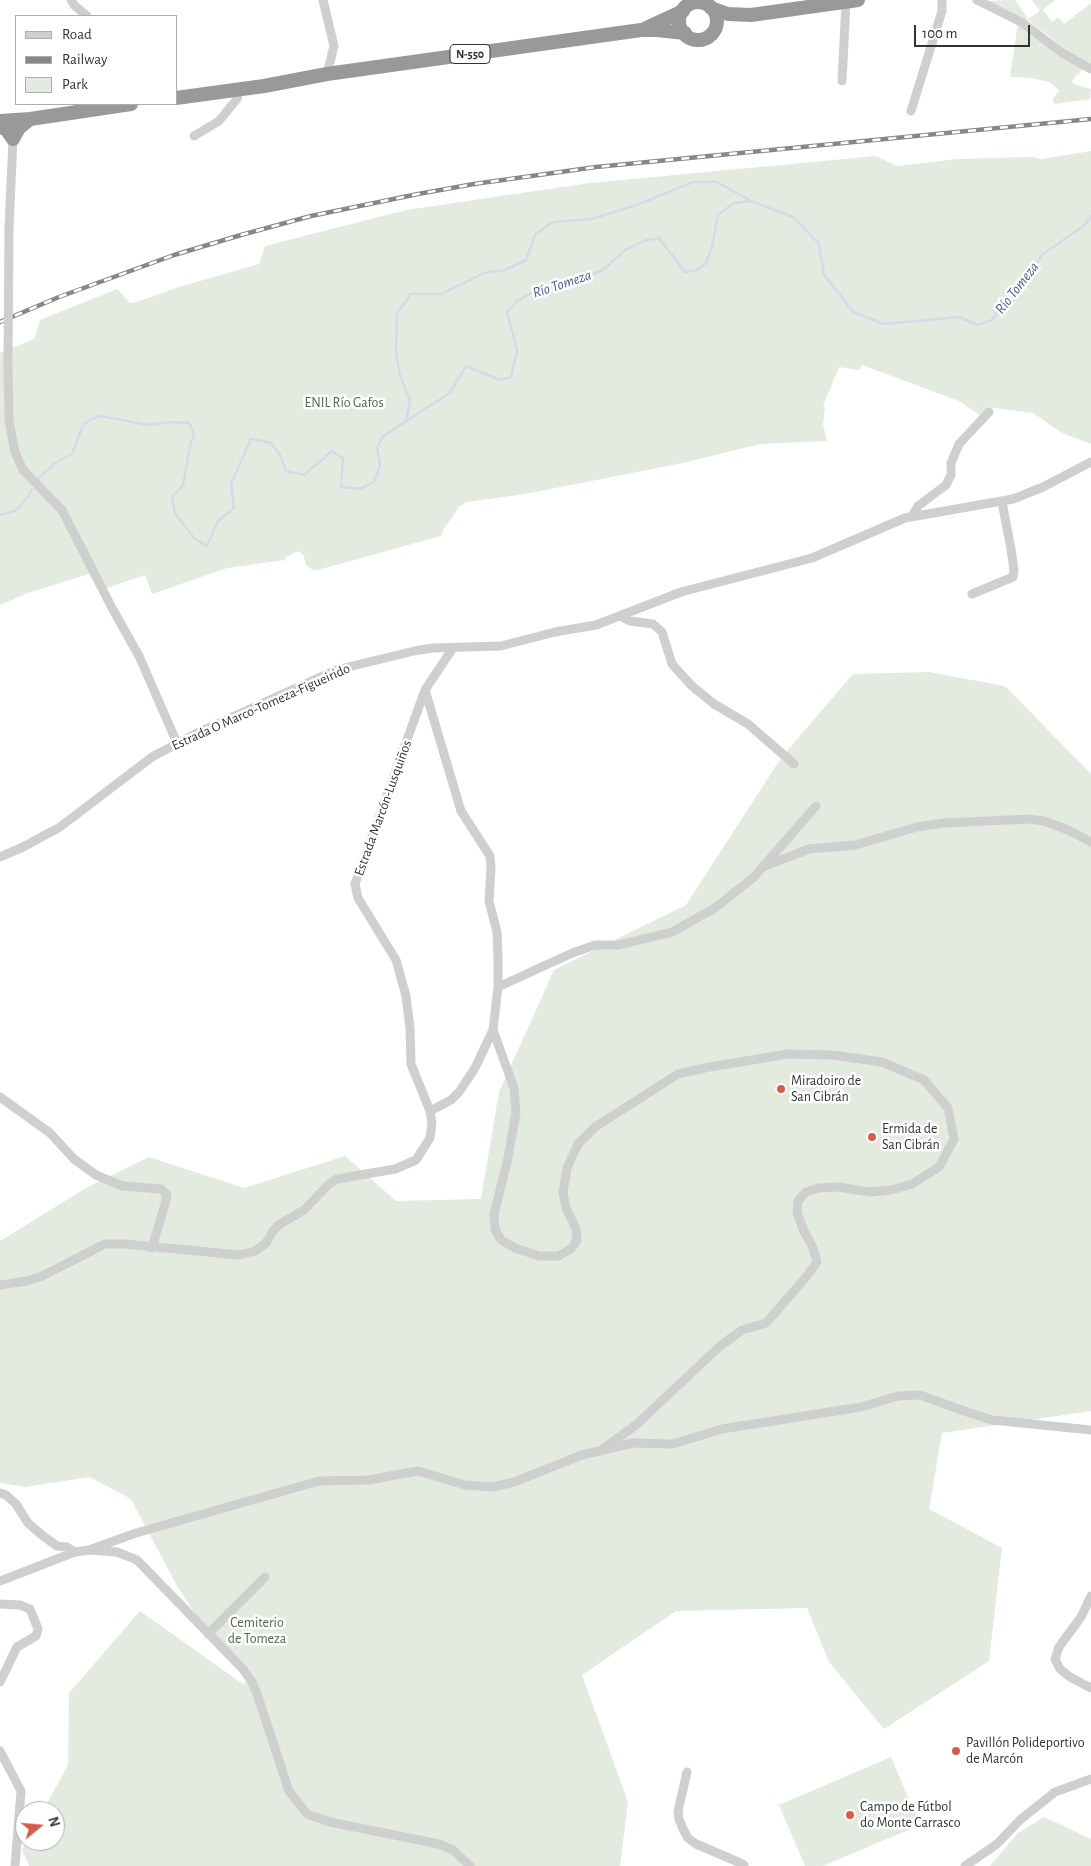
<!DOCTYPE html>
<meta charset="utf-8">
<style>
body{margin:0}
#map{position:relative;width:1091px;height:1866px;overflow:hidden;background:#fff;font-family:"Alegreya Sans",sans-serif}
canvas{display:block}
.legend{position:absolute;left:15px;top:15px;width:162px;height:90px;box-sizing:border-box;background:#fff;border:1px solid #adadad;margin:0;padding:6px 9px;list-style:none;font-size:15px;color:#323232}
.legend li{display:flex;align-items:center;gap:10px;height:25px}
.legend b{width:25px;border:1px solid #adadad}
.north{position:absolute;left:15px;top:1801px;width:50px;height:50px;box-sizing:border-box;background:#fff;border:1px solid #adadad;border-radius:50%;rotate:73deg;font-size:14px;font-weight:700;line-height:20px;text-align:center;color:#323232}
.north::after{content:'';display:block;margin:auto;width:18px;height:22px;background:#d45e49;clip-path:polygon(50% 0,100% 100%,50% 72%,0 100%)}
.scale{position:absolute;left:914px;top:25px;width:116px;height:22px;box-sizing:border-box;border:2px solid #323232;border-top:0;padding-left:6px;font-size:15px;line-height:18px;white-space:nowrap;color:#323232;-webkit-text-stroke:4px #fff;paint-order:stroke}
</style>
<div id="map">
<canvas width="1091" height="1866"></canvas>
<ul class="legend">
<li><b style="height:6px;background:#cfcfcf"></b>Road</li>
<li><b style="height:6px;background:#878787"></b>Railway</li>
<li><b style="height:14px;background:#e3eadf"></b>Park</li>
</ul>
<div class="north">N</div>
<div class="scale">100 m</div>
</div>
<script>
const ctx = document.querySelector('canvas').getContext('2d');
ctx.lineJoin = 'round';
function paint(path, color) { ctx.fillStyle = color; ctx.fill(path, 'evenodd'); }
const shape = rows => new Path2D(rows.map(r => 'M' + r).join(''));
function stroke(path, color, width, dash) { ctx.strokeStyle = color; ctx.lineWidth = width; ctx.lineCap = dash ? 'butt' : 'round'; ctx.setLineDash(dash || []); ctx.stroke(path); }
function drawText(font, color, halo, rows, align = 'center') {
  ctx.font = font + ' "Alegreya Sans",sans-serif'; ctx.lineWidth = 5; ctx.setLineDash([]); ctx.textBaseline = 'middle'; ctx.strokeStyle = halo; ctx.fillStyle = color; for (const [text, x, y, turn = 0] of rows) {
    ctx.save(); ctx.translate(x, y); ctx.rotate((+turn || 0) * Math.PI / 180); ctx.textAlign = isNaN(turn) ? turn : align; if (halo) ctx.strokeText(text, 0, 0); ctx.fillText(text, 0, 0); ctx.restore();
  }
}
paint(shape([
 [1015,0,1028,19,1040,11,1032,0,1055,0,1043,10,1052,22,1058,17,1064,24,1091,3,1091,66,1062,49,1049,36,1028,20,1017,16,985,1],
 [1018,23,1083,67,1080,74,1078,73,1072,81,1074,84,1091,89,1090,99,1054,104,1053,100,1056,94,1060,91,1049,82,1031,78,1010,77],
 [1091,151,1091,444,1062,433,1033,413,987,407,989,412,984,410,981,416,959,401,862,365,859,370,839,367,823,406,825,408,823,424,827,441,760,444,683,463,525,494,467,502,459,507,443,530,441,536,314,571,306,565,303,554,298,551,286,557,285,560,227,568,152,594,145,575,107,588,95,575,89,574,28,593,0,605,0,353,34,339,40,320,117,289,130,303,137,302,179,287,259,264,265,246,406,210,590,183,876,156,897,166,958,159,1032,157,1042,159],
 [928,672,1005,686,1091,774,1091,1411,942,1433,929,1509,1002,1548,989,1661,884,1729,829,1662,807,1608,676,1611,582,1675,628,1802,620,1866,29,1866,22,1850,27,1841,55,1841,55,1811,43,1811,68,1765,69,1693,140,1611,243,1684,253,1676,212,1631,208,1634,177,1586,131,1499,90,1477,25,1487,0,1483,0,1241,86,1188,149,1157,244,1188,345,1156,396,1201,481,1199,499,1092,554,970,686,905,781,758,853,674],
 [891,1757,920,1825,823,1866,805,1866,779,1805],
 [1044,1817,1091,1839,1091,1866,990,1866,1017,1834]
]), '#e3eadf');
stroke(shape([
 [406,422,410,401,400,375,396,354,397,313,411,294,441,294,484,273,505,270,526,260,535,235,553,222,591,219,637,205,693,182,717,182,751,201],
 [39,478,55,463,72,454,83,425,91,419,101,416,148,425,172,422,189,423,194,433,190,447,183,485,172,497,175,513,194,538,207,546,218,521,234,508,231,484,251,439,271,443,280,455,286,471,304,475,332,451,343,458,341,487,360,489,374,482,380,465,377,448,383,436,450,393,466,366,500,380,511,377,517,350,507,312,517,301,535,291,573,282,603,270,625,250,643,241,659,238,685,272,697,270,706,263,712,247,718,215,734,203,751,201,793,217,819,244,824,274,853,312,884,324,959,317,978,325,992,320,1043,254,1085,225,1091,216],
 [0,515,15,511,28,497,32,489]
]), '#d1dbea', 2.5);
stroke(shape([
 [71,0,74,5,87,16],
 [323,0,334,46,327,74],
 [977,0,1023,23,1062,53,1091,69],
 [842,81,846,2],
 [911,111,942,11,942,0],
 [194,136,219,121,237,99,239,89],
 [9,228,13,139],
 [8,364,9,421,15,452,23,470,62,510,112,608,139,656,177,743],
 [912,516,918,506,946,485,951,475,951,463,959,444,989,412],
 [972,594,1013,577,1014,570,1011,549,1002,502],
 [620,616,630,621,653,624,662,632,672,664,692,686,714,704,748,724,794,764],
 [425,690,461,811,490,856,491,869,489,901,497,932,498,958,498,987,493,1030,475,1068,459,1092,451,1100,430,1111],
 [0,857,23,847,60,827,152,757,199,732,336,670,414,651,433,648,501,646,555,632,596,625,681,592,812,558,905,518,1013,499,1043,487,1091,462],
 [765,866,809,849,855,845,917,827,944,823,1029,819,1044,821,1068,830,1091,842],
 [498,987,570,954,595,945,618,945,672,932,715,908,754,877,816,806],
 [493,1030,514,1088,516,1113,508,1158,494,1214,495,1229,501,1240,515,1248,539,1256,558,1256,571,1249,577,1240,576,1229,566,1208,563,1192,567,1168,578,1144,595,1127,678,1074,709,1067,788,1054,832,1055,882,1062,924,1080,948,1108,954,1139,939,1167,912,1184,891,1190,870,1192,839,1187,819,1188,806,1192,798,1201,797,1213,804,1231,813,1248,817,1262,807,1276,766,1323,742,1330,720,1346,636,1425,600,1451],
 [0,1097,50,1133,74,1159,96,1175,122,1186,161,1189,167,1195,165,1204,152,1248],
 [0,1285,27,1281,42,1276,105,1244,125,1244,239,1255,255,1251,266,1243,273,1231,280,1224,304,1210,329,1184,337,1179,395,1169,416,1160,430,1138,432,1123,430,1111,411,1064,410,1028,406,996,396,960,358,898,355,884,425,690,453,648],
 [0,1493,6,1495,16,1504,28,1523,43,1536,57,1546,67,1547,75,1552],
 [89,1550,136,1533,319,1481,368,1480,418,1471,465,1485,492,1487,514,1482,582,1455,633,1443,673,1444,722,1429,861,1407,898,1396,920,1395,967,1412,992,1420,1091,1430],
 [0,1581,75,1552,89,1550,117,1552,137,1560,243,1669,252,1682,257,1694,289,1791,307,1814,330,1822,439,1844,453,1850,470,1866],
 [1091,1596,1081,1617,1059,1647,1055,1659,1060,1669,1070,1677,1091,1688],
 [0,1604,20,1605,30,1609,38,1629,36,1636,17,1647,0,1682],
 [208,1634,265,1577],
 [0,1751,21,1791,15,1866],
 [687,1772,678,1811,679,1819,683,1829,688,1838,696,1844,738,1862,744,1865,744,1866],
 [965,1866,997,1844,1020,1820,1055,1792,1091,1779]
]), '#cfcfcf', 9);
stroke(shape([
 '679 21a19 19 0 1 1 38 0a19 19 0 1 1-38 0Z',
 [711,8,728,14,751,15,858,0],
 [646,28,683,11],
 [176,98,264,86,327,74,641,30,657,30,685,33],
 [0,121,30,119,131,104],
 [0,127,6,129,13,139,19,128,30,119]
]), '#999', 14);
const rail = shape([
 [0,322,59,297,174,255,241,235,311,216,418,194,474,184,596,167,1091,119]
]);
stroke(rail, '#878787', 4.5);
stroke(rail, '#fff', 2.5, [8]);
stroke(shape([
 [8,364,9,228]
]), '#cfcfcf', 9);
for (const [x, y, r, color] of [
 [781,1089,5,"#d45e49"],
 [872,1137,5,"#d45e49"],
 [956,1751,5,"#d45e49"],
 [850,1815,5,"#d45e49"]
]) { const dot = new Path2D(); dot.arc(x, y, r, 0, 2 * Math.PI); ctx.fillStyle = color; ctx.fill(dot); stroke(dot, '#fff', 2); }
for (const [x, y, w] of [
 [470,54,40]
]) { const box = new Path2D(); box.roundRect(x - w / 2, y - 9.5, w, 19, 4); ctx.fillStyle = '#fff'; ctx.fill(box); stroke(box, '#323232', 1); }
drawText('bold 12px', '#323232', null, [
 ["N-550",470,54]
]);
drawText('14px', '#4d6a43', '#fff', [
 ["ENIL Río Gafos",344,403],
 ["Cemiterio",257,1623],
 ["de Tomeza",257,1639]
]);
drawText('14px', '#323232', '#fff', [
 ["Estrada O Marco-Tomeza-Figueirido",261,707,-24],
 ["Estrada Marcón-Lusquiños",383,808,-70]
]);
drawText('14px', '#323232', '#fff', [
 ["Miradoiro de",791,1081],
 ["San Cibrán",791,1097],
 ["Ermida de",882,1129],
 ["San Cibrán",882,1145],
 ["Pavillón Polideportivo",966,1743],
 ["de Marcón",966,1759],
 ["Campo de Fútbol",860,1807],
 ["do Monte Carrasco",860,1823]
], 'left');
drawText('italic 15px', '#47628d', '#fff', [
 ["Río Tomeza",562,284,-18],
 ["Río Tomeza",1017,288,-52]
]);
</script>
